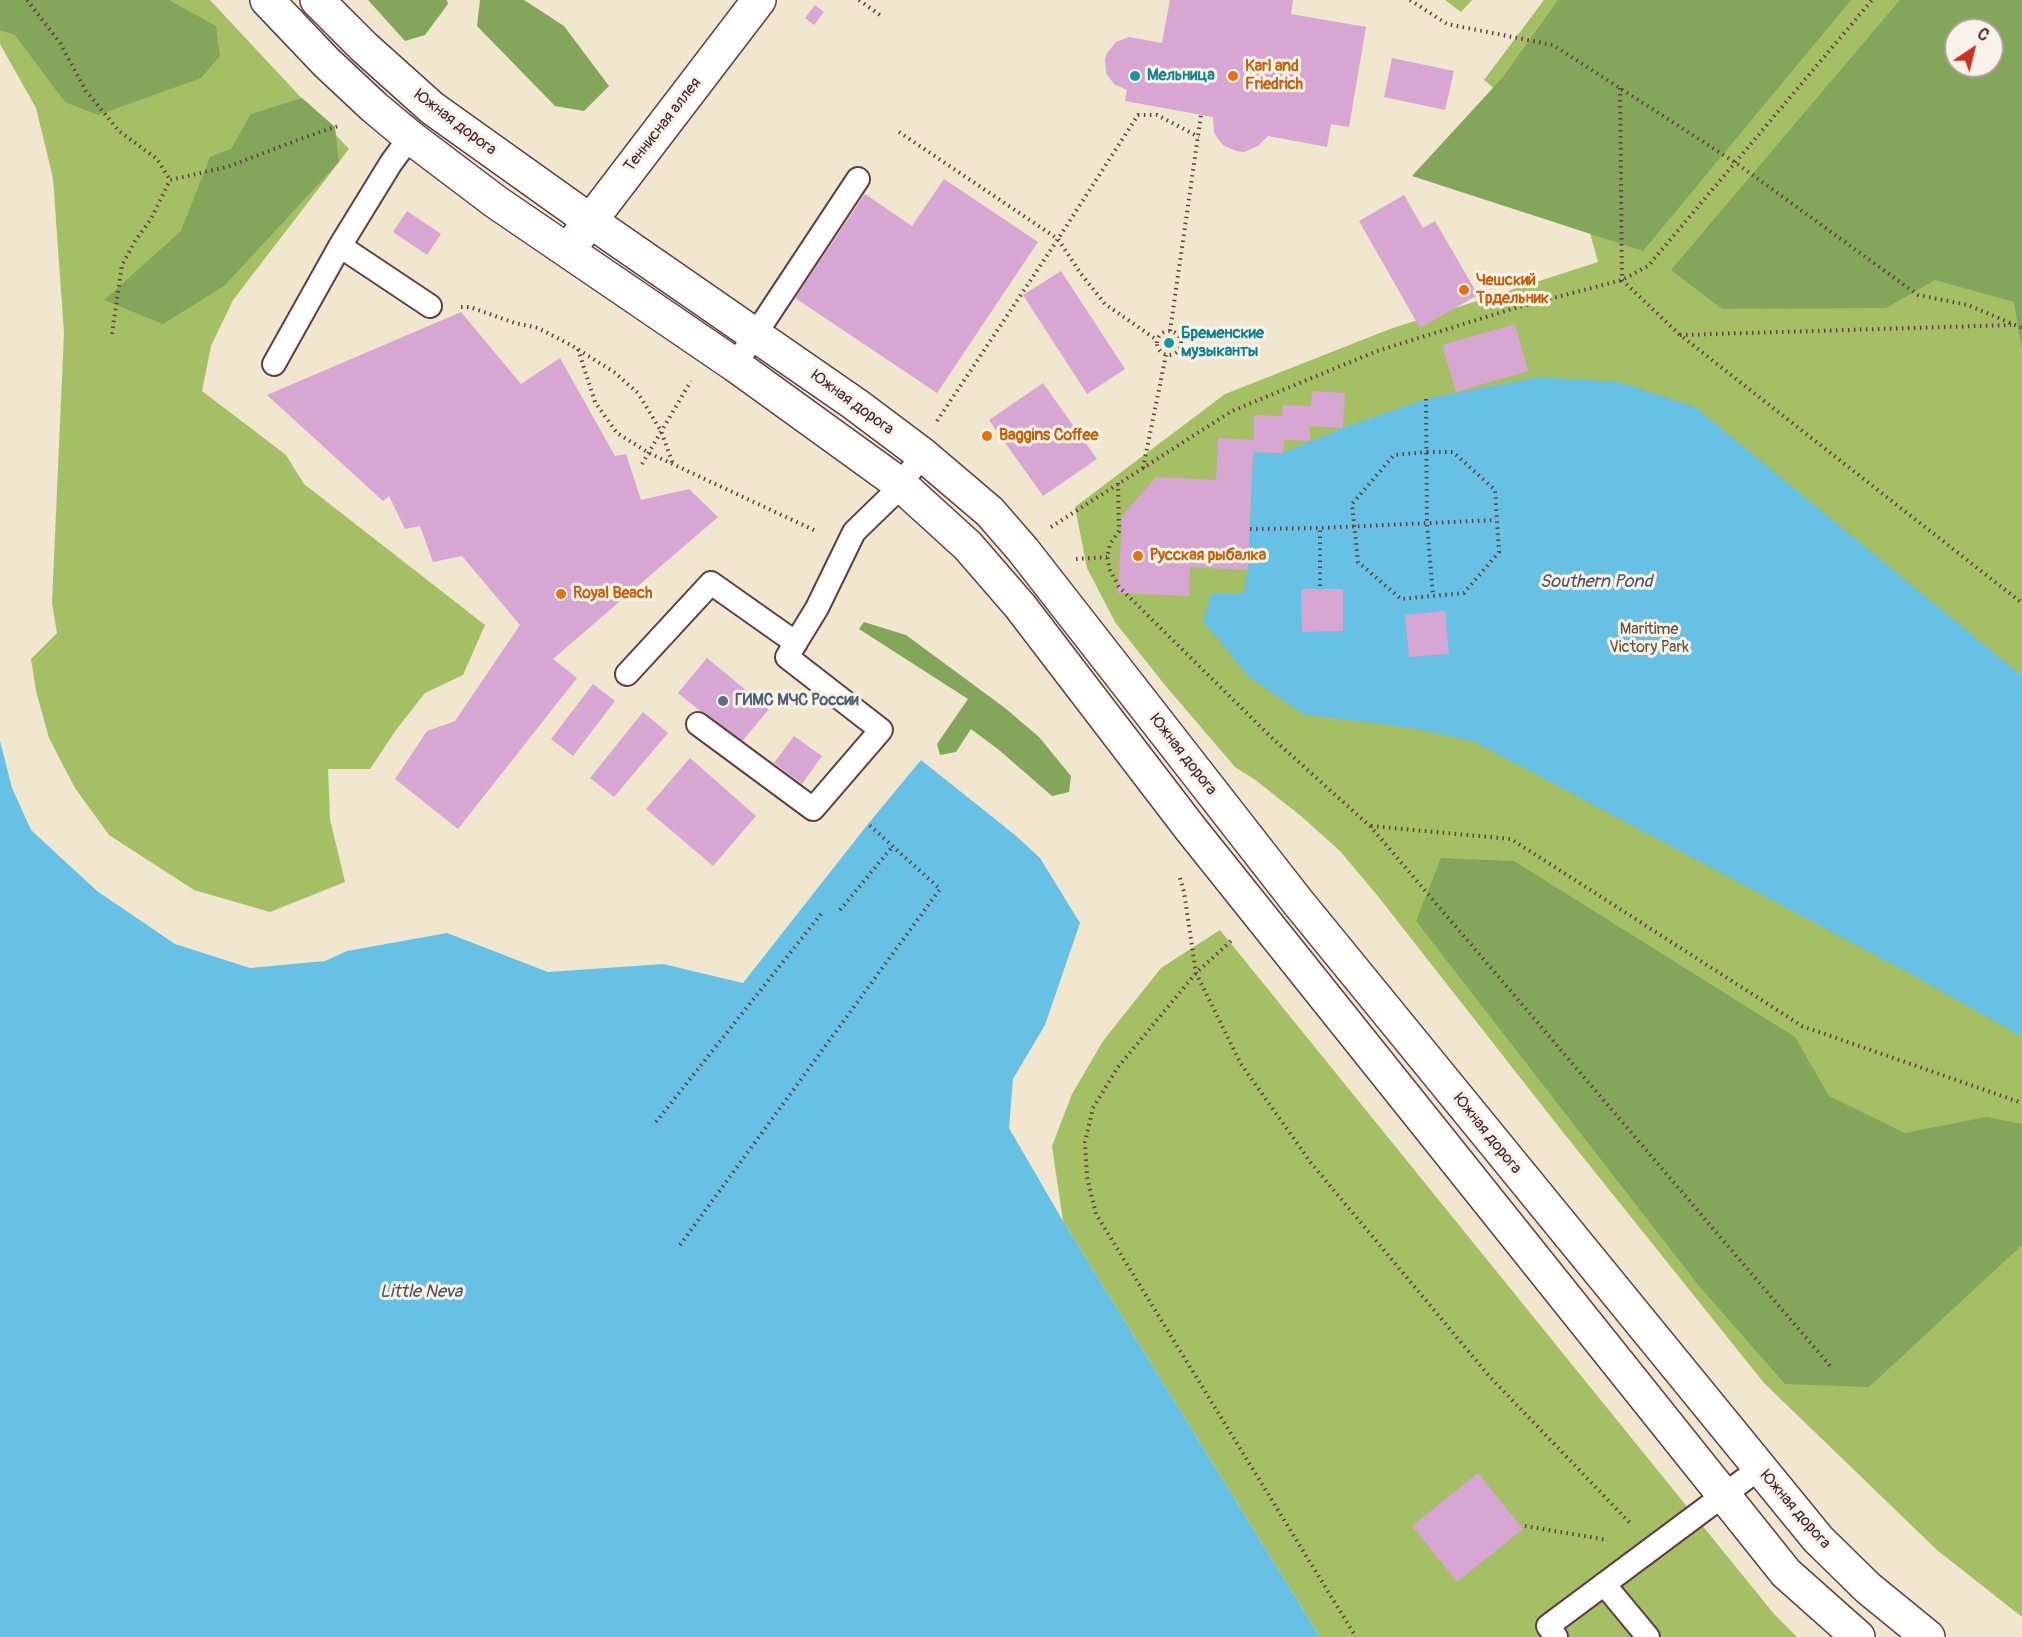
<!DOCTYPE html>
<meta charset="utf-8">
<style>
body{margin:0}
#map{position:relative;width:2022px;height:1637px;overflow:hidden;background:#f0e7ce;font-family:Pangolin,sans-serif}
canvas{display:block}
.north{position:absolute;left:1944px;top:18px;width:60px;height:60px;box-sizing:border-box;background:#f7f3e8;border:2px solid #b29e9c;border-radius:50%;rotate:35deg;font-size:16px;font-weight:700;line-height:24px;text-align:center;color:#4a1f2b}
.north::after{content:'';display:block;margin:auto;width:21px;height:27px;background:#c8321e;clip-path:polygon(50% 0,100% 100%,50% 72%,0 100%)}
</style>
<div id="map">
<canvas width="2022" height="1637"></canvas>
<div class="north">С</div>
</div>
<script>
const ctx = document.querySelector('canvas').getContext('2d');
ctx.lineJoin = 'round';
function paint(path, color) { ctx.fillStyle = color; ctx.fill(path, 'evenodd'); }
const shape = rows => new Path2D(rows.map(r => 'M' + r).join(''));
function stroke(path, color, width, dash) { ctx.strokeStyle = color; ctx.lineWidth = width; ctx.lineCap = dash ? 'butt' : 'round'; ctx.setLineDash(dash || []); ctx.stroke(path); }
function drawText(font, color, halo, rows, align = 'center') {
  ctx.font = font + ' Pangolin,sans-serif'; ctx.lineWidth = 6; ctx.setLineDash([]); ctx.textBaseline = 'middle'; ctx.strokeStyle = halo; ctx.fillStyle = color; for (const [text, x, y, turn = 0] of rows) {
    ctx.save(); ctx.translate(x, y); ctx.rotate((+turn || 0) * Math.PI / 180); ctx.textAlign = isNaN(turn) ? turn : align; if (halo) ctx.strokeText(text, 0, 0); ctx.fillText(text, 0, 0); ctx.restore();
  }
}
paint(shape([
 [0,0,210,0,349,149,233,300,211,346,202,391,286,455,304,484,485,625,463,675,425,693,396,730,370,769,328,769,330,819,345,882,270,912,194,890,109,835,75,788,49,738,36,691,31,659,57,633,52,603,64,333,53,178,36,108,0,44],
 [1445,0,1472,0,1461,12],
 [1544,0,2022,0,2022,1617,1937,1550,1764,1383,1562,1131,1377,895,1340,851,1301,816,1254,779,1235,767,1164,684,1115,622,1087,568,1075,507,1225,394,1390,329,1598,262,1567,150,1484,80],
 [1956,30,1992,30,1992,66,1956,66],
 [1220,930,1774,1614,1797,1637,1320,1637,1063,1221,1052,1146,1072,1094,1103,1041,1161,968]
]), '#a5bf65');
paint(shape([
 [0,0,169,0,216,26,220,56,201,78,98,115,65,102,15,35,0,30],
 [368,0,447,0,448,4,425,35,405,41],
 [480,0,524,0,564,26,609,86,584,111,555,106,477,26],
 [1558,0,1851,0,1643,251,1412,176,1503,77],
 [1900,0,2022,0,2022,351,2014,302,1935,280,1886,308,1722,309,1671,270],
 [1956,30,1992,30,1992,66,1956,66],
 [302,98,335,127,339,162,224,286,163,324,104,300,181,231,210,157,231,149,251,114],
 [864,622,906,635,1005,708,1039,737,1071,776,1069,792,1052,796,999,750,971,729,956,752,940,755,937,744,968,699,859,629],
 [1441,858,1514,861,1795,1037,1829,1096,1905,1133,1987,1117,2022,1124,2022,1245,1869,1387,1785,1384,1699,1286,1416,921]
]), '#84a65a');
paint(shape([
 [1539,377,1618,382,1695,407,2022,676,2022,1037,1916,977,1475,742,1417,729,1303,714,1249,677,1203,621,1211,594,1243,594,1248,570,1253,452,1283,453,1343,428,1426,399],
 [0,741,12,788,31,830,97,891,175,944,250,968,325,961,347,951,447,933,548,972,663,964,743,983,868,824,921,760,1015,835,1040,858,1080,923,1045,1025,1013,1079,1009,1128,1063,1221,1320,1637,0,1637]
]), '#67c1e4');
paint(shape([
 [1170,0,1293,0,1291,14,1366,27,1349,127,1331,124,1327,147,1268,136,1258,146,1244,152,1236,151,1223,145,1218,139,1214,132,1213,117,1125,101,1127,90,1114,84,1106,73,1105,59,1107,53,1116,42,1129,37,1162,43],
 [815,5,824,12,814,25,805,18],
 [1392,58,1454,71,1445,110,1384,97],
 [944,179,1038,242,937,393,795,298,865,194,912,226],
 [1404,195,1423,228,1435,221,1478,295,1420,328,1359,221],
 [407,211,441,234,427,255,393,232],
 [1061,271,1125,369,1087,394,1023,295],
 [461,312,521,384,560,358,615,456,626,454,641,500,689,489,718,517,553,659,577,678,458,829,395,779,427,731,455,721,520,625,462,556,433,562,420,526,405,529,389,496,383,501,267,395],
 [1515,324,1528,371,1456,392,1442,345],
 [1043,383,1097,459,1043,496,989,420],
 [1312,391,1345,393,1343,428,1310,426,1310,441,1284,440,1283,453,1253,452,1248,570,1190,567,1189,596,1118,593,1122,516,1156,477,1216,480,1218,438,1254,440,1254,415,1282,416,1283,405,1311,406],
 [1301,589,1343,589,1343,631,1302,632],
 [1445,611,1449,654,1409,657,1405,615],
 [707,658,769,709,740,744,678,693],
 [593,684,615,701,573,756,551,739],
 [643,712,668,733,614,797,590,778],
 [794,736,822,756,802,784,774,763],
 [690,758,756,816,713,866,646,809],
 [1478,1473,1523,1529,1457,1582,1412,1526]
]), '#d8a6d2');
const service = shape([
 [340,246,430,306],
 [274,364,340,246,391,163,410,137],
 [735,365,858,179],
 [627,674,711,583,796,643],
 [698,724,813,809,881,730,787,657,817,608,854,532,890,497,923,455],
 [1604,1584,1648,1637],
 [1556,1637,1548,1626,1760,1468]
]);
const minor = shape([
 [267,0,326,62,374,107,410,137,496,202,735,365,901,485,968,546,1020,606,1190,828,1786,1573,1858,1637],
 [317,0,364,47,432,108,589,220,855,404,923,455,990,512,1023,550,1297,901,1818,1539,1868,1588,1928,1637],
 [578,237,759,0]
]);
stroke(service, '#633d43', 26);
stroke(minor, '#633d43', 36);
stroke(shape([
 [27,0,60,43,86,91,119,131,157,159,170,180],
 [859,0,880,15],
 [1410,0,1447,24,1553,45,1736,163,1918,295,1968,305,2022,328],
 [1620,88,1622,280,1680,335,2022,603],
 [899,132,1058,239,1081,274,1105,304,1157,340],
 [461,307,470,307,515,323,538,328,571,345,614,372,638,393,661,431,673,464],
 [1170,331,1201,115],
 '1157 343a12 12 0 1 1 24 0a12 12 0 1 1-24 0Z',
 [112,334,122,265,135,241,151,219,170,180,227,167,303,138,341,125],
 [1680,335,2011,325],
 [578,349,595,402,617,433,649,453,818,532],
 [1426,399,1427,524,1433,596],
 [937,421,1058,239,1138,115,1157,115,1199,137],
 [1427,452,1453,452,1495,490,1499,552,1464,593,1401,599,1358,562,1352,504,1394,455,1427,452],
 [642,464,691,381],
 [1143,468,1166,355],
 [1118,483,1119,531,1110,544,1107,557,1110,570,1119,587,1272,738,1370,826,1831,1367],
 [1051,527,1232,411,1377,351,1515,308,1622,280,1648,266,1872,0],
 [1250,529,1320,528,1496,520],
 [1076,559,1107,557],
 [1320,586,1320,528],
 [1371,826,1511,839,1802,1026,2022,1103],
 [1180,878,1184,892,1196,973,1241,1064,1311,1163,1490,1377,1632,1525],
 [840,910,893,846],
 [1231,941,1196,973,1118,1067,1093,1108,1085,1142,1087,1177,1096,1214,1356,1637],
 [656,1122,821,914],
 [680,1245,940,889,868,824],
 [1525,1526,1608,1540]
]), '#633d43', 4, [1.5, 4.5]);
stroke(service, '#fff', 22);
stroke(minor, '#fff', 33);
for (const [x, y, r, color] of [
 [1135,76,6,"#0f9aa8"],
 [1233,76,6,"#e8710a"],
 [1464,290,6,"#e8710a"],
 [1169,343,6,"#0f9aa8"],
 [987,436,6,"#e8710a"],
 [1138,556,6,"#e8710a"],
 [561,594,6,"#e8710a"],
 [723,701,6,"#5c6f8a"]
]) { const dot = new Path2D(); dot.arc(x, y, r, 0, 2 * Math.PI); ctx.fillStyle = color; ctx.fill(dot); stroke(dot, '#f7f3e8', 2); }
drawText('bold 16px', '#c56008', '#f7f3e8', [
 ["Karl and",1245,67],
 ["Friedrich",1245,85],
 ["Чешский",1476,281],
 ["Трдельник",1476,299],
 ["Baggins Coffee",999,436],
 ["Русская рыбалка",1150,556],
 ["Royal Beach",573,594]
], 'left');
drawText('bold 16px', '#0d838f', '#f7f3e8', [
 ["Мельница",1147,76],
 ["Бременские",1181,334],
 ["музыканты",1181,352]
], 'left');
drawText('16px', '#4a1f2b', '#f7f3e8', [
 ["Южная дорога",455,123,37],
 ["Теннисная аллея",663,125,-52],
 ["Южная дорога",852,403,36],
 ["Южная дорога",1183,755,52],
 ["Южная дорога",1487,1134,51],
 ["Южная дорога",1795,1510,49]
]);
drawText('16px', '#654f3c', '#f7f3e8', [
 ["Maritime",1649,630],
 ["Victory Park",1649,648]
]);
drawText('bold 16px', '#4e5e75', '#f7f3e8', [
 ["ГИМС МЧС России",735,701]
], 'left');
drawText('italic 18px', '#535062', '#f7f3e8', [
 ["Southern Pond",1596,582],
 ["Little Neva",421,1292]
]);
</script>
